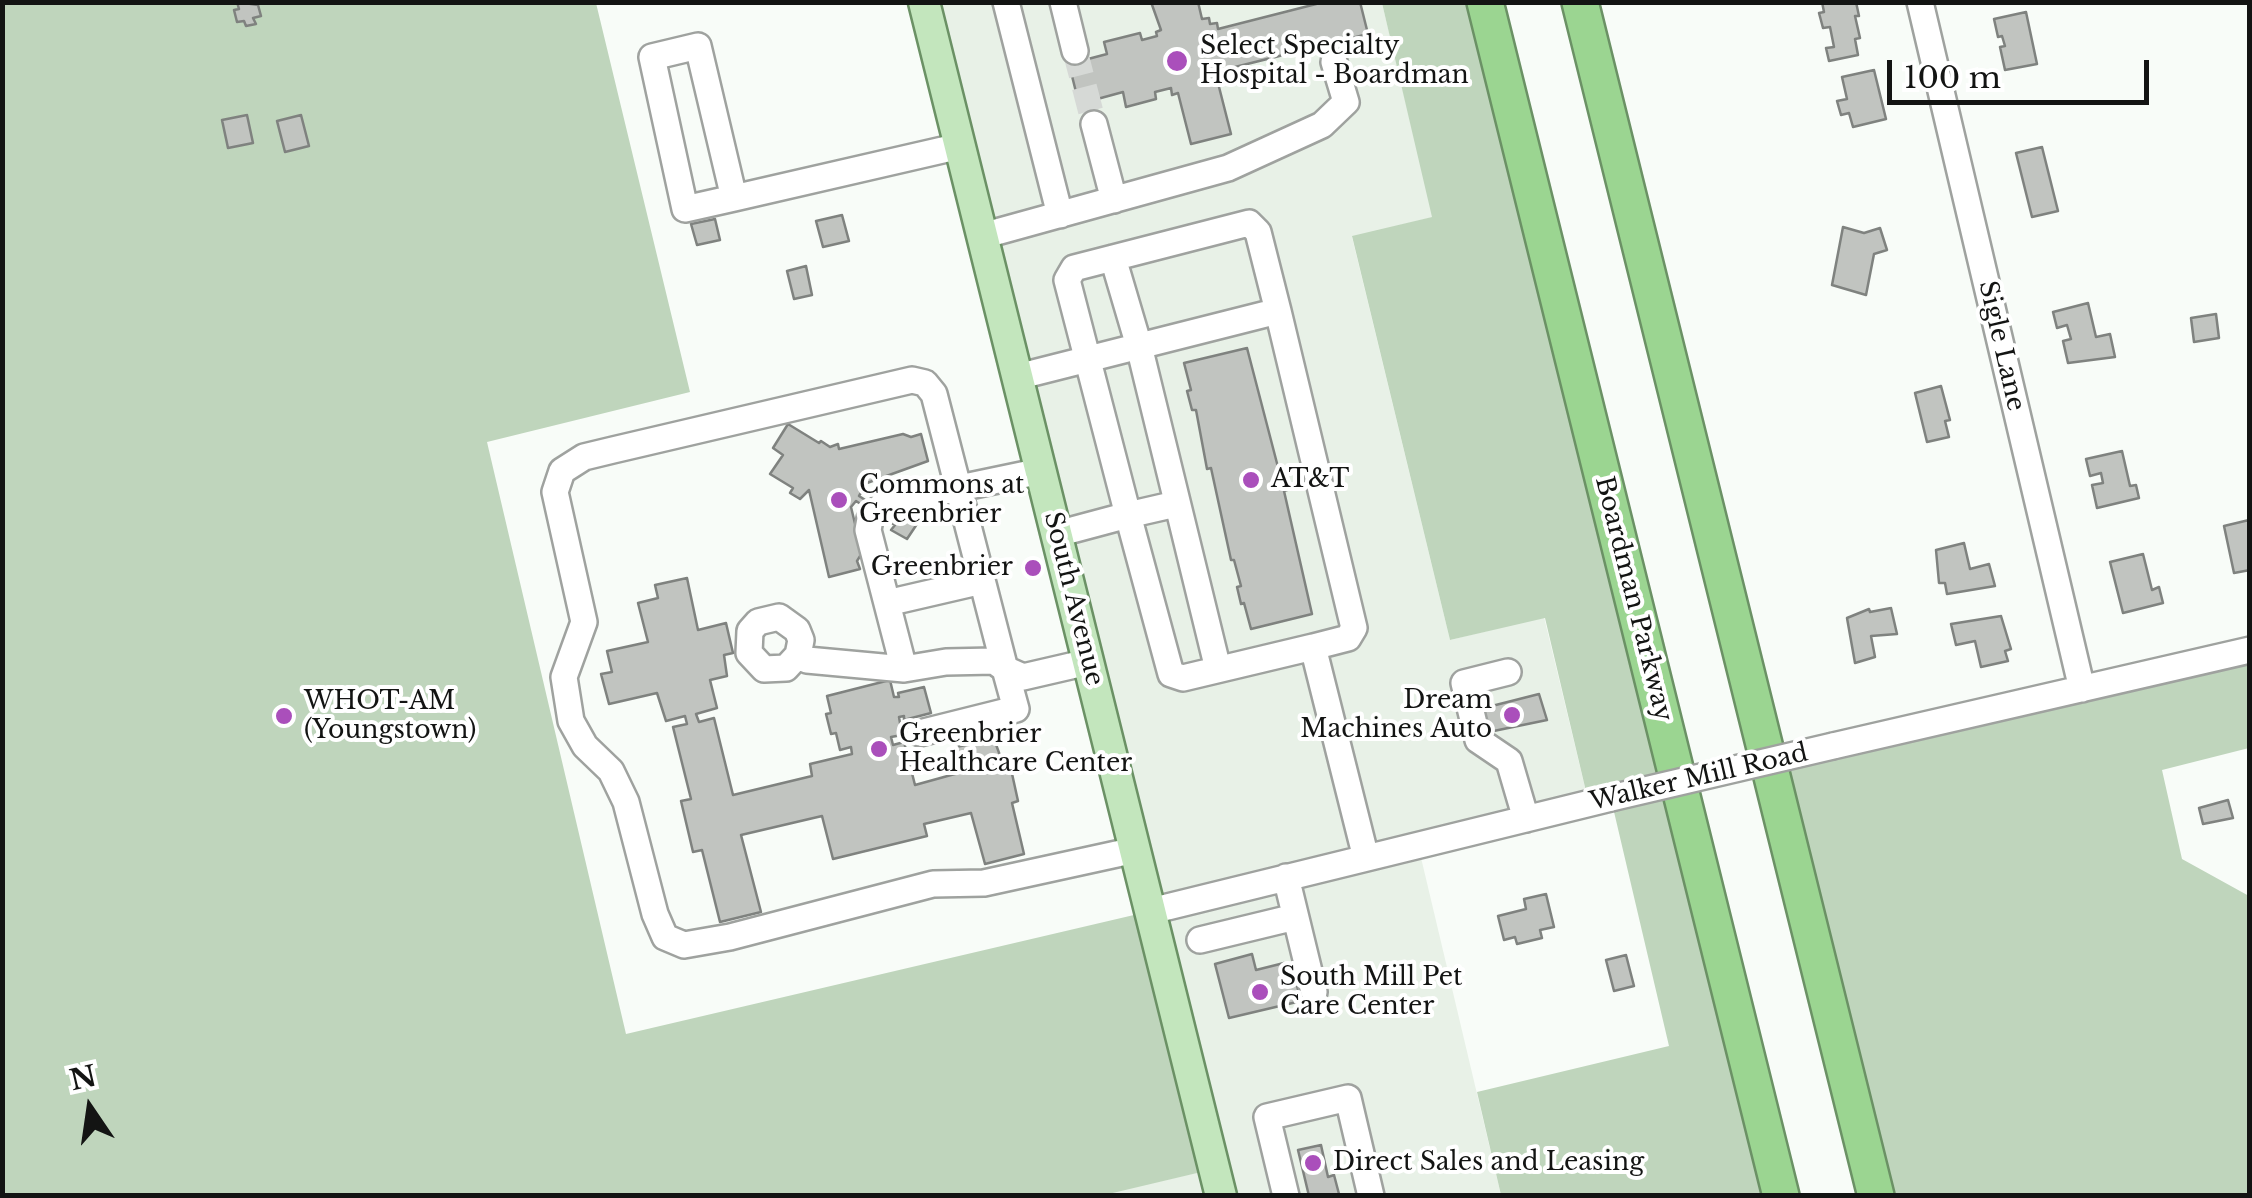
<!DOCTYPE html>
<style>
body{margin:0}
#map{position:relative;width:2252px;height:1198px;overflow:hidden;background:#f8fcf8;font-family:"Libre Baskerville",serif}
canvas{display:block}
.frame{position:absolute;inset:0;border:5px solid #131413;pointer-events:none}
.north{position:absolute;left:40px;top:1058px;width:100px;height:100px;-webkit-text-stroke:8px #fff;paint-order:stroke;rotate:347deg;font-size:28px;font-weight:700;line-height:40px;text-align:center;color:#131413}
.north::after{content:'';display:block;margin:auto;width:35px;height:45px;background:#131413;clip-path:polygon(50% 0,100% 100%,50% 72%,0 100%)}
.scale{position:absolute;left:1887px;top:60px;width:262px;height:45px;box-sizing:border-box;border:5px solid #131413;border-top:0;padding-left:12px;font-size:30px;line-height:35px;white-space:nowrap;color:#131413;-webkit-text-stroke:8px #fff;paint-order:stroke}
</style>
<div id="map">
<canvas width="2252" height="1198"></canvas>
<div class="frame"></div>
<div class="north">N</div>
<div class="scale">100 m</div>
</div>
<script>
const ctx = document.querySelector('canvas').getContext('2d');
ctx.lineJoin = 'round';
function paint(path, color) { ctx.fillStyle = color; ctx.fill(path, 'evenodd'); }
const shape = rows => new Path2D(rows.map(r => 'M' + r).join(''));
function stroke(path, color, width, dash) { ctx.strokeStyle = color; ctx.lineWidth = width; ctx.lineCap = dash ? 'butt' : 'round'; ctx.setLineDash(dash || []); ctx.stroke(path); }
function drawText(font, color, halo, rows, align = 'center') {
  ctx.font = font + ' "Libre Baskerville",serif'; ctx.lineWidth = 8; ctx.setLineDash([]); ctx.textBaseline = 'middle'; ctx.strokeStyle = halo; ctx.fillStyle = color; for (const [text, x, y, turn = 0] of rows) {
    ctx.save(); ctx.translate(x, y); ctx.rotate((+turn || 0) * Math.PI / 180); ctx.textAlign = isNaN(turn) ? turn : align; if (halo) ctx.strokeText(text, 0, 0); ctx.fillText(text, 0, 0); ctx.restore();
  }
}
paint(shape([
 [924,3,1382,3,1433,217,1352,237,1450,640,1544,617,1589,804,1418,845,1501,1195,1100,1195,1213,1169]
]), '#e8f1e7');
paint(shape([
 [2,3,596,3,690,392,487,442,626,1034,1151,911,1214,1169,1100,1196,3,1195],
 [1382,3,1485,3,1781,1195,1501,1195,1477,1092,1669,1046,1611,799,1589,804,1545,618,1450,640,1352,236,1432,217],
 [2249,650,2249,748,2162,770,2182,859,2249,896,2249,1195,1876,1195,1768,762]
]), '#bfd5bc');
const building = shape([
 [237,2,258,5,261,16,253,18,256,24,246,26,244,21,237,22,234,10,239,9,237,2],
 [1151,2,1198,2,1202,19,1209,18,1210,24,1217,23,1218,29,1324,2,1360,2,1368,34,1227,69,1228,74,1223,75,1224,82,1218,83,1231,134,1191,144,1178,93,1172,95,1171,88,1155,92,1156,99,1126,107,1123,92,1079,104,1069,64,1107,54,1104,42,1140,33,1142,40,1157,36,1156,32,1161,30,1151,2],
 [1822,2,1856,2,1859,16,1855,16,1860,38,1855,39,1858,55,1829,61,1826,48,1834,47,1830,27,1823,28,1819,13,1824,12,1822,2],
 [2026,12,2037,64,2005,70,2000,47,2005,46,2002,36,1998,37,1994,19,2026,12],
 [1874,70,1886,119,1853,127,1849,113,1841,115,1837,101,1847,99,1842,77,1874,70],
 [247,115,253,143,228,148,222,120,247,115],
 [301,115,309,146,285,152,277,121,301,115],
 [2042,147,2058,211,2032,217,2016,153,2042,147],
 [842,215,849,241,823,247,816,221,842,215],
 [715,219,720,240,697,245,691,224,715,219],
 [1843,227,1864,233,1880,228,1887,250,1874,254,1866,295,1832,285,1843,227],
 [806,266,812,295,794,299,787,271,806,266],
 [2088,303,2096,337,2110,334,2115,357,2068,363,2063,341,2071,339,2067,325,2057,328,2053,312,2088,303],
 [2216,314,2219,338,2194,342,2191,318,2216,314],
 [1247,348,1279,471,1285,469,1290,489,1284,491,1312,614,1251,629,1244,603,1241,604,1237,587,1241,586,1234,560,1231,560,1211,468,1207,469,1196,410,1192,410,1187,391,1191,390,1184,363,1247,348],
 [1941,386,1950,420,1945,421,1949,437,1927,442,1915,393,1941,386],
 [788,424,819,443,821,441,830,447,838,444,839,449,903,434,911,437,921,434,928,461,867,483,859,496,870,503,873,500,899,519,902,515,917,524,907,539,891,530,895,525,866,510,867,508,856,501,851,507,862,553,857,561,860,569,829,577,809,490,800,499,790,493,793,488,770,474,783,455,773,448,788,424],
 [2122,451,2130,486,2136,485,2139,498,2097,508,2092,485,2103,483,2101,473,2090,476,2086,459,2122,451],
 [2249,520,2250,570,2234,573,2224,526,2249,520],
 [1964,543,1970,569,1989,564,1995,586,1947,594,1945,583,1939,583,1936,550,1964,543],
 [2143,554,2152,590,2159,587,2163,603,2123,613,2110,562,2143,554],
 [687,578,698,630,726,623,733,653,724,655,727,676,710,680,717,708,696,714,699,722,714,718,733,795,812,776,810,764,852,754,851,747,840,750,836,733,831,734,826,714,831,713,827,696,890,680,894,697,899,697,898,693,924,687,931,713,904,720,904,716,899,717,902,735,891,737,893,745,904,742,915,785,962,772,956,747,994,739,1002,761,1009,760,1018,801,1012,803,1024,854,985,864,971,813,924,824,927,836,833,859,822,816,741,835,761,912,720,922,702,850,693,852,681,801,691,799,673,727,687,724,685,716,666,721,657,693,609,704,601,674,612,672,607,651,648,642,638,603,658,598,655,585,687,578],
 [1891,608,1897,634,1871,636,1875,657,1855,663,1847,618,1869,609,1870,612,1891,608],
 [2001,616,2011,649,2005,651,2008,661,1981,667,1975,641,1956,645,1951,624,2001,616],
 [1539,694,1547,720,1484,733,1476,710,1539,694],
 [2228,800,2233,818,2203,824,2199,808,2228,800],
 [1546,894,1554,927,1540,930,1542,938,1517,944,1515,937,1504,940,1498,916,1526,909,1524,899,1546,894],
 [1252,954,1256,970,1284,963,1289,984,1296,982,1301,1001,1229,1018,1215,964,1252,954],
 [1626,955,1634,986,1614,991,1606,960,1626,955],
 [1321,1145,1328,1177,1334,1175,1339,1194,1309,1196,1298,1150,1321,1145]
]);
paint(building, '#c1c4c0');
stroke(building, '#7f827f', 2.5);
stroke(shape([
 [1075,51,1094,124]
]), '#d6d9d6', 25, [25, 12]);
const minor = shape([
 [1006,2,1060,215],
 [1063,2,1075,51],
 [1920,2,2082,689],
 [1094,124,1114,200],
 [734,198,698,46,652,57,685,209,734,198,960,146],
 [982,236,1228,168,1322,125,1346,102,1334,62],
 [1113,258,1139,346,1218,669],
 [1017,377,1278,311,1354,628,1348,638,1313,647,1366,858],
 [883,504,1041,471],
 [1176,504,1128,515,1067,280,1074,268,1249,223,1258,232,1278,311],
 [870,519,868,530,904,669,946,662,994,661,1005,669,1016,709,920,733],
 [1057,534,1128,515,1171,674,1183,678,1313,647],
 [887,603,982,581],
 [798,655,786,668,764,669,749,653,750,631,758,622,779,617,797,630,801,640,798,655,807,660,904,669],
 [1088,662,1023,677,1005,669,934,394,925,383,912,380,613,450,584,457,562,471,555,492,584,622,564,677,571,721,585,746,611,771,626,802,655,914,665,937,684,945,730,937,933,884,984,883,1135,850],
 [1508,672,1464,683,1478,740,1509,761,1526,819],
 [1833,746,2250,650],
 [1286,877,1314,992],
 [1151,911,1611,798],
 [1200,940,1295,917],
 [1286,1196,1267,1117,1348,1098,1371,1196]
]);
const major = shape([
 [924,2,1221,1196]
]);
const highway = shape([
 [1485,2,1781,1196],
 [1580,2,1876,1196]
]);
stroke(minor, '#9fa29f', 30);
stroke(major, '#6b9165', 35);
stroke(highway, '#6b9165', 40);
stroke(minor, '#fff', 25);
stroke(major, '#c3e6bd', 30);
stroke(highway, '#9bd591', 35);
const minorBridge = shape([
 [1611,798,1833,746]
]);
stroke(minorBridge, '#9fa29f', 30, []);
stroke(minorBridge, '#fff', 25);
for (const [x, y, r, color] of [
 [1177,61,12,"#aa4fbb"],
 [1251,480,10,"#aa4fbb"],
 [839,500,10,"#aa4fbb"],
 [1033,568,10,"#aa4fbb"],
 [1512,715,10,"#aa4fbb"],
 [284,716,10,"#aa4fbb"],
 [879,749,10,"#aa4fbb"],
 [1260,992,10,"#aa4fbb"],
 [1313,1163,10,"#aa4fbb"]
]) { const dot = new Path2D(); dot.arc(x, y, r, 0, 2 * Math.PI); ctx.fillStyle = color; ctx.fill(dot); stroke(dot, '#fff', 4); }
drawText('25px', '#131413', '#fff', [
 ["Select Specialty",1200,47],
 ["Hospital - Boardman",1200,76],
 ["AT&T",1271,480],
 ["Commons at",859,486],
 ["Greenbrier",859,515],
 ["Greenbrier",1013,568,"right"],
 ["Dream",1492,701,"right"],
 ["Machines Auto",1492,730,"right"],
 ["WHOT-AM",304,702],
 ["(Youngstown)",304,731],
 ["Greenbrier",899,735],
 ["Healthcare Center",899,764],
 ["South Mill Pet",1280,978],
 ["Care Center",1280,1007],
 ["Direct Sales and Leasing",1333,1163]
], 'left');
drawText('25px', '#131413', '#fff', [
 ["Sigle Lane",2001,346,77],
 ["South Avenue",1073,599,76],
 ["Boardman Parkway",1633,599,76],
 ["Walker Mill Road",1699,778,-13]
]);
</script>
